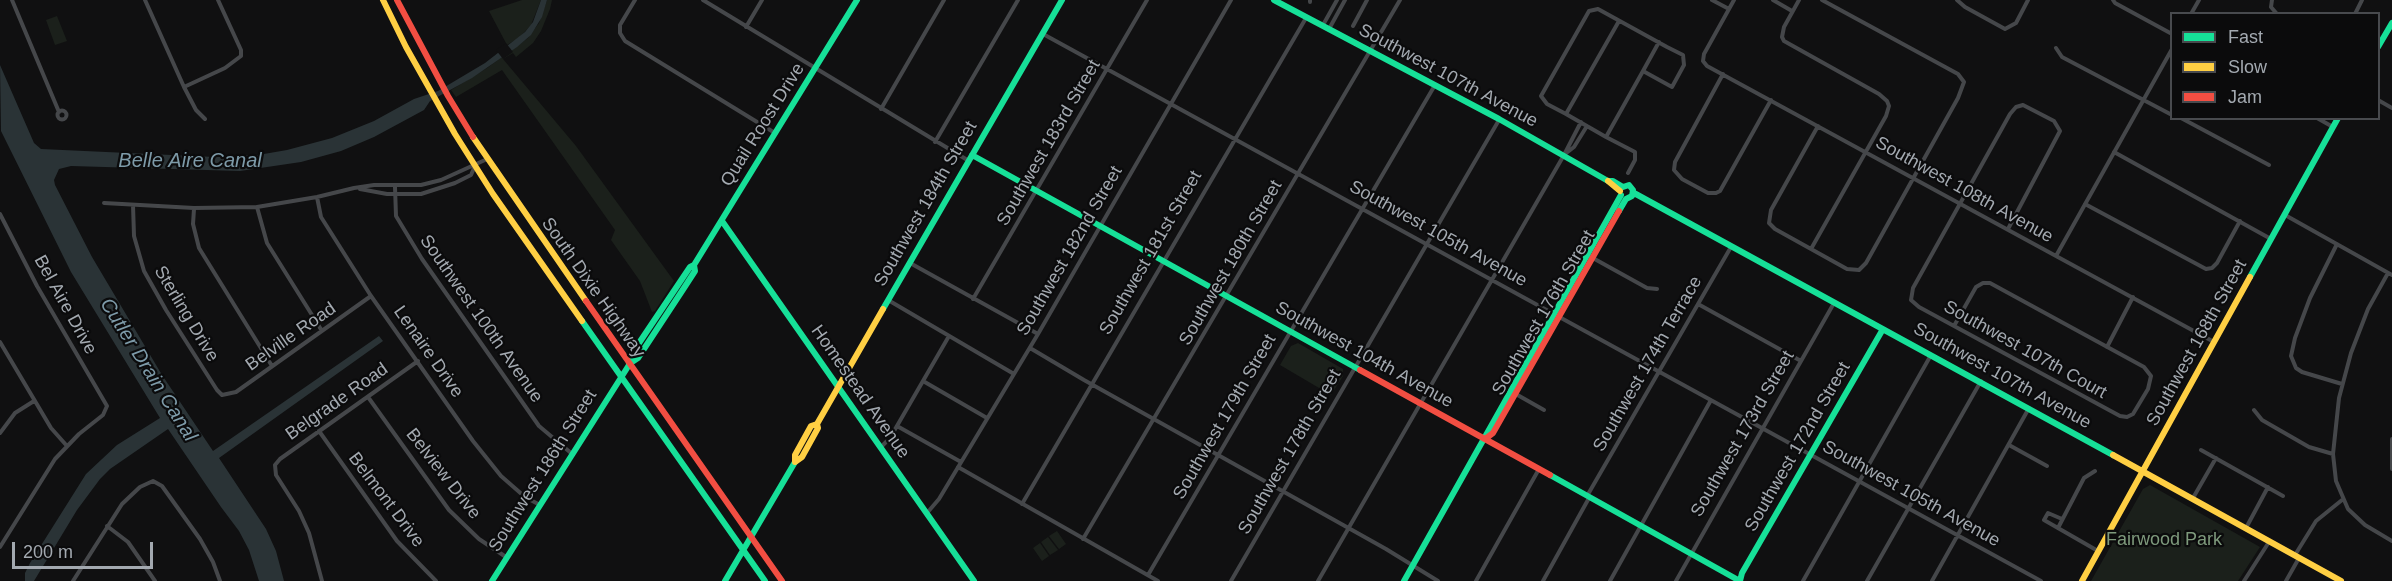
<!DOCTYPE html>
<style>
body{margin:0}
#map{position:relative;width:2392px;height:581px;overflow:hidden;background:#101011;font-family:Arial,sans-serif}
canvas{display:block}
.legend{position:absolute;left:2170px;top:12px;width:210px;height:108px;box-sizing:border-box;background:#0b0b0c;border:2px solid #484a4e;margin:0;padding:8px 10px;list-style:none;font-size:18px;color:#a3a9b0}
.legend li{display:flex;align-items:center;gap:12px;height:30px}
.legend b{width:30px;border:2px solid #484a4e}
.scale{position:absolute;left:12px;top:542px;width:141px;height:27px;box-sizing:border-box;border:3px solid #a3a9b0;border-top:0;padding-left:8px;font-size:18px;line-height:21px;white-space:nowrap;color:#a3a9b0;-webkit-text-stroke:4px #0b0b0c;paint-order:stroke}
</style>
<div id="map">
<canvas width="2392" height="581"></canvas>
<ul class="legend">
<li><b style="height:8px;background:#16e098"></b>Fast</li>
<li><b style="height:8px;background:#ffcf43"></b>Slow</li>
<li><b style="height:8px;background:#f24e42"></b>Jam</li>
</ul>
<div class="scale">200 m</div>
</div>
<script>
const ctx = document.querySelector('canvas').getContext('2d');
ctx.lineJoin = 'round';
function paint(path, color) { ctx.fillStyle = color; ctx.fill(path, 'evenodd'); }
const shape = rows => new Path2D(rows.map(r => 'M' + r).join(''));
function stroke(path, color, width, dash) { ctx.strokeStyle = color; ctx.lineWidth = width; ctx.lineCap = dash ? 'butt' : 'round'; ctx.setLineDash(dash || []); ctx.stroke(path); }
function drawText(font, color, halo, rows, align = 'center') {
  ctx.font = font + ' Arial,sans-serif'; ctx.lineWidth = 4.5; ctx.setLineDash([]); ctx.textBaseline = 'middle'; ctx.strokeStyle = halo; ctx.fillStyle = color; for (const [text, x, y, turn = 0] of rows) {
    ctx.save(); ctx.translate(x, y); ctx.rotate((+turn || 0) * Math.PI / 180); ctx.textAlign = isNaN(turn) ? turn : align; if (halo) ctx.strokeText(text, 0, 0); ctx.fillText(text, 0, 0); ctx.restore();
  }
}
paint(shape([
 [522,0,541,0,531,25,519,38,507,45,489,11],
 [547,0,552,0,550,9,541,31,533,43,516,57,513,53,503,59,576,146,674,281,655,311,652,312,640,281,611,240,615,230,502,70,456,97,451,90,487,68,528,38,539,23],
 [57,16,67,41,55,45,46,20],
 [1298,343,1343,369,1343,376,1331,395,1280,365,1291,346],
 [2150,485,2260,547,2238,581,2091,581,2143,489],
 [1057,531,1066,544,1059,549,1049,536],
 [1048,537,1058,550,1050,555,1041,542],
 [1040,543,1049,556,1042,561,1033,548]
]), '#1b201b');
paint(shape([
 [541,0,547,0,542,17,531,35,517,47,472,78,430,101,424,110,374,137,341,151,301,162,240,171,71,166,59,169,54,180,55,185,92,257,162,375,213,451,379,336,383,341,219,458,266,529,276,551,284,581,259,581,249,550,239,531,221,507,168,429,110,469,100,479,77,510,34,581,25,581,25,573,30,563,86,474,117,445,160,418,71,272,1,131,0,65,34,143,41,149,215,157,258,155,287,150,332,138,374,121,414,99,438,91,485,63,525,32,533,22]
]), '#2a3336');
paint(shape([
 [506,43,513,52,503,59,496,50]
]), '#101011');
stroke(shape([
 [12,0,59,112],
 [145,0,184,87,196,110,205,119],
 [635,0,620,25,620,33,625,41,775,133],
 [703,0,969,161],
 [1712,0,1729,9],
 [1734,0,1704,54,1703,61,1707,66,2214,342],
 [1773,0,1792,11],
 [1799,0,1784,27,1782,37,1784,41,1879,94,1887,101,1889,106,1886,116,1811,249],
 [1957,0,1965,7,2005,29,2016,23,2028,0],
 [2113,0,2115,3,2172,34],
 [2272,0,2271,7,2277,14],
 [1310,2,1310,0],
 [2191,14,2199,0],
 [2355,14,2362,0],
 [1619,21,1566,114,1606,137,1643,71],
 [1323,25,1337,0],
 [1353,26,1367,0],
 [746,27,762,0],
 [1329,29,1345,0],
 [1043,34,2041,581],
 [2056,48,2062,57,2172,115],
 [1723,74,1675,162,1674,170,1682,179,1708,193,1716,193,1720,191,1771,100],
 [184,87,225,68,241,56,241,50,218,0],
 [2378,100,2392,108],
 [881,109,944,0],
 '57.5 115a4.5 4.5 0 1 1 9 0a4.5 4.5 0 1 1-9 0Z',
 [1566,114,1547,104,1541,96,1589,11,1598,9,1667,47,1683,55,1684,65,1672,87,1643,71,1659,42],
 [2181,118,2269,165],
 [2317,118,2333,127],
 [1818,126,1771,210,1769,223,1775,229,1847,269,1859,270,1866,263,1958,98,1964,82,1958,74,1822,0],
 [1606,137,1635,152,1635,160,1628,173],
 [935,142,1018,0],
 [2114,152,2271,239],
 [1565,154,1574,147,1587,126],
 [395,187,396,216,422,259,539,426,571,453],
 [360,189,387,194,421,194,455,183,471,175,475,166],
 [317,197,321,217,371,296,473,441,501,476,525,497,540,505],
 [104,203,194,208,257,207,317,197,354,188,374,185,421,185,441,180,485,160],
 [2085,204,2206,269,2212,268,2217,263,2240,221],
 [133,205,134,236,144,271,166,310,217,390,222,395,236,392,371,296],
 [257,207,267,243,322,331],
 [194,209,193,224,199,248,272,366],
 [0,214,37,286,107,406,103,415,79,434,55,459,0,547],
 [2285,215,2392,275],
 [2337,244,2310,298,2295,338,2291,356,2296,368,2302,372,2342,384],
 [2056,256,2172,49],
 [1591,257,1647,288,1657,289],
 [910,263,1038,334],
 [2388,273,2368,309,2351,353,2339,398,2333,454,2336,481,2348,509,2365,525,2392,541],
 [973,299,1147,0],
 [888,300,1014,374],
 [1698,304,1801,361],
 [1954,326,1976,287,1983,283,1990,283,2144,367,2151,376,2148,389,2133,414,2127,417,2120,416,1919,307,1911,300,1913,288,2010,114,2016,107,2023,105,2054,121,2060,131,2008,229],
 [0,342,51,428,67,446],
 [2107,347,2133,297],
 [1030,348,1084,380,1386,549,1438,581],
 [923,381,987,418],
 [1514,393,1544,410],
 [368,397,449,510,479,539,506,557],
 [2254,410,2262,420,2309,447,2333,454],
 [897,426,961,462],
 [319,431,397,541,436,581],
 [0,433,15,413,34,401],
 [2392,439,2392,469],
 [2009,445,2047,466],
 [881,447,890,438,949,336],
 [2201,450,2283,496],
 [958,467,1158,581],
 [1587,496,1731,247],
 [2193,498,2216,458],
 [1022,504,1306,18],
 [927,513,939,499,1038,334,1231,0],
 [2062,519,2048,513,2044,520,2098,551],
 [107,526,128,542,155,581],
 [2058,528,2084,478,2095,471],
 [2246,528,2268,487],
 [1083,539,1400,0],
 [2295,555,2316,521,2342,500],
 [1148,575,1435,85],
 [73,581,122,504,140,487,153,481,162,486,200,539,213,562,220,581],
 [322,581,309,533,299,511,276,475,275,465,280,459,418,361],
 [1231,581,1499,120],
 [1318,581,1564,155,1581,122],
 [1476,581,1539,469],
 [1543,581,1589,498],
 [1610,581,1711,400],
 [1676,581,1834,303],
 [1803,581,1931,355],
 [1867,581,1981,381],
 [1932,581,2029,408],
 [2244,581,2269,542],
 [2286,581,2299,558]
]), '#45474a', 4);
stroke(shape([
 [1274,0,1499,119,1608,181,1613,181,1623,187,1629,185,1633,190,1632,196,1626,199,1619,211],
 [2378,47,2392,23],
 [972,155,1360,370],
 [1634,193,2113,455],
 [722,221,974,581],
 [2250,277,2338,118],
 [883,309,1062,0],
 [582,321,765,581],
 [629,364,638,358,684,288,695,271,694,265],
 [1550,475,1740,581],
 [492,581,629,365,633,352,690,267,694,265,857,0],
 [725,581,795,462],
 [1404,581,1621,195],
 [1740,581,1742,573,1883,329]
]), '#16e098', 6);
stroke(shape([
 [383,0,406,47,455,134,493,194,582,321],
 [473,137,586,301],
 [1608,181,1620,191],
 [817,424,811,426,795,455,795,462,802,457,818,428,817,424,883,309],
 [2113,455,2341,581],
 [2082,581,2250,277]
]), '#ffcf43', 6);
stroke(shape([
 [397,0,448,96,473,137],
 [586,301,782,581],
 [1360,370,1550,475],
 [1485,439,1493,433,1619,211]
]), '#f24e42', 6);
drawText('18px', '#a3a9b0', '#0b0b0c', [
 ["Southwest 107th Avenue",1448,76,28],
 ["Quail Roost Drive",763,125,-58],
 ["Southwest 183rd Street",1049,143,-60],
 ["Southwest 108th Avenue",1964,190,29],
 ["Southwest 184th Street",926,204,-60],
 ["Southwest 105th Avenue",1438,234,29],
 ["Southwest 182nd Street",1070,251,-60],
 ["Southwest 181st Street",1151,253,-60],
 ["Southwest 180th Street",1231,263,-60],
 ["South Dixie Highway",593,288,55],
 ["Bel Aire Drive",65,305,61],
 ["Southwest 176th Street",1544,313,-60],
 ["Sterling Drive",186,314,59],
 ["Southwest 100th Avenue",481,319,55],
 ["Belville Road",291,337,-35],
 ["Southwest 168th Street",2197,343,-61],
 ["Southwest 107th Court",2025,350,29],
 ["Lenaire Drive",428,352,55],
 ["Southwest 104th Avenue",1364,355,29],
 ["Southwest 174th Terrace",1648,364,-60],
 ["Southwest 107th Avenue",2002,376,29],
 ["Homestead Avenue",860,392,55],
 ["Belgrade Road",337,402,-35],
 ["Southwest 179th Street",1225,417,-60],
 ["Southwest 173rd Street",1743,434,-60],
 ["Southwest 172nd Street",1798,447,-60],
 ["Southwest 178th Street",1290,452,-60],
 ["Southwest 186th Street",543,471,-58],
 ["Belview Drive",443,474,52],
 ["Southwest 105th Avenue",1911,494,29],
 ["Belmont Drive",386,500,53]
]);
drawText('18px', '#7e997c', '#0b0b0c', [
 ["Fairwood Park",2164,540]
]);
drawText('italic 20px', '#7d9aa8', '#0b0b0c', [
 ["Belle Aire Canal",190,161],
 ["Cutler Drain Canal",148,370,58]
]);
</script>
